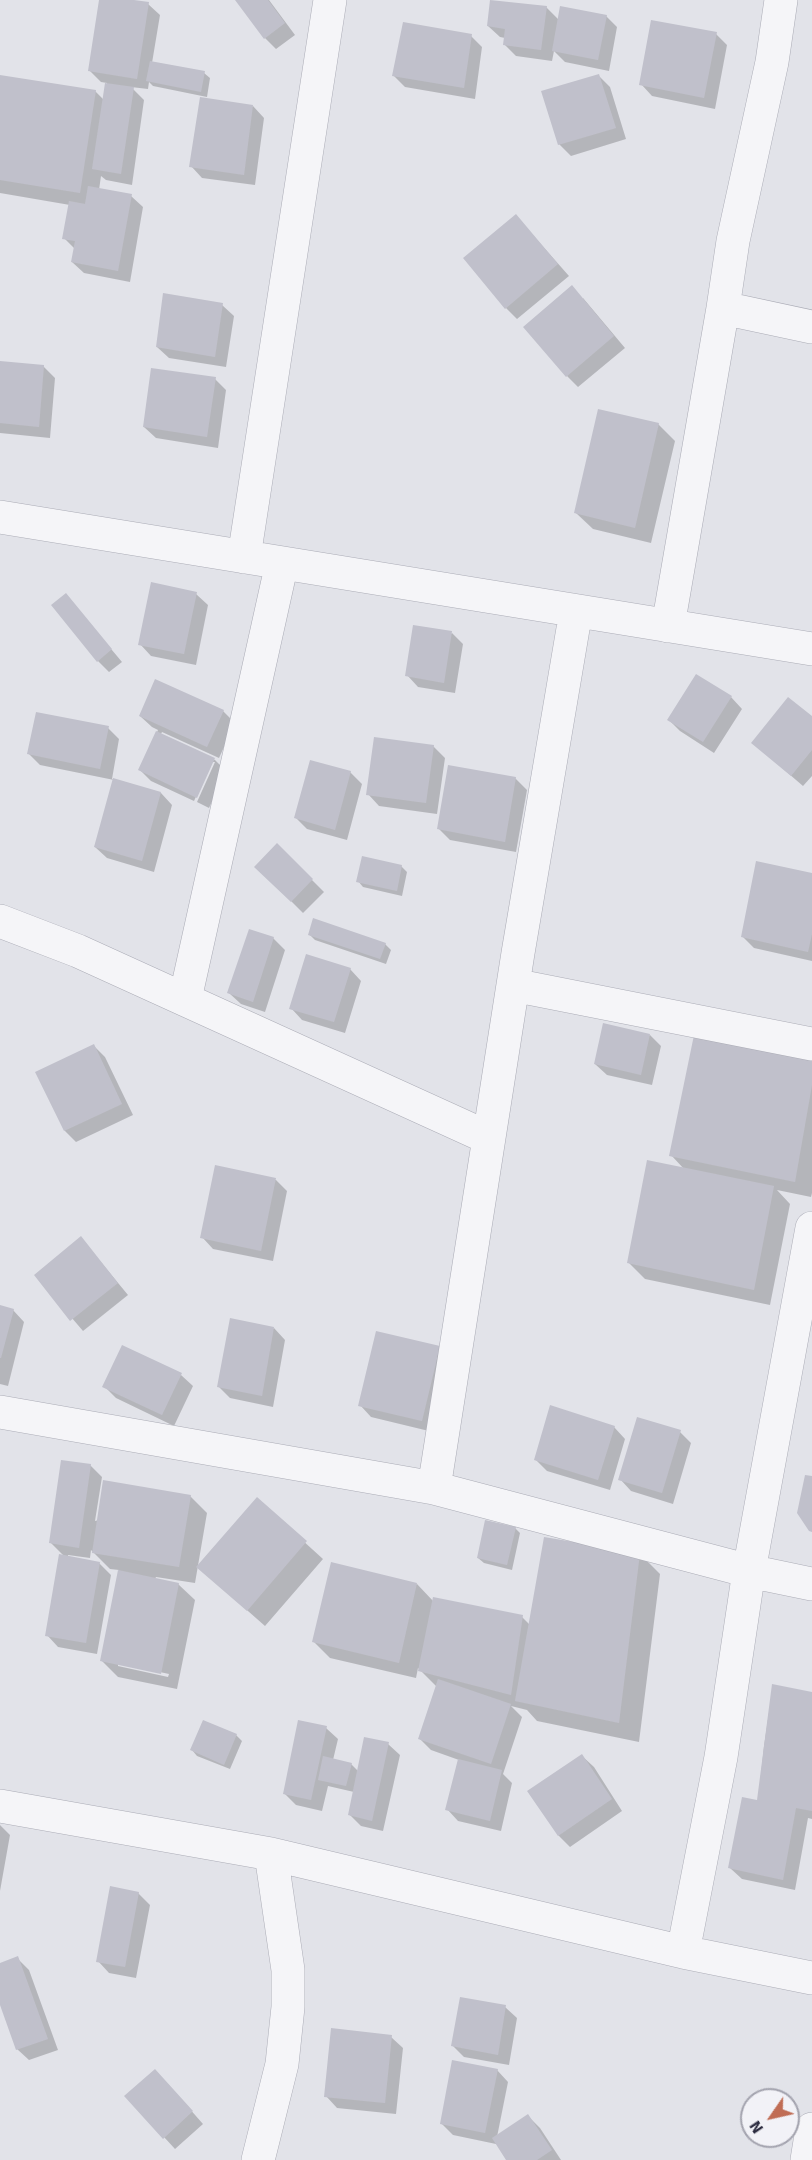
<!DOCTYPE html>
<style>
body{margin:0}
#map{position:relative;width:812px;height:2160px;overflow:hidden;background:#e2e3e9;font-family:Signika,sans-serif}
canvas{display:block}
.north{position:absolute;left:740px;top:2088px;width:60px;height:60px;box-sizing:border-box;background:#f2f2f7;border:2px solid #a3a3ae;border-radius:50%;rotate:236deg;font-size:16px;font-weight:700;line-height:24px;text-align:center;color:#2c2c40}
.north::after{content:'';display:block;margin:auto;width:21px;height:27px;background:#c06d55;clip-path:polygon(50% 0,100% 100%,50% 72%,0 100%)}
</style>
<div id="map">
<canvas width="812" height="2160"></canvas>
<div class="north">N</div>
</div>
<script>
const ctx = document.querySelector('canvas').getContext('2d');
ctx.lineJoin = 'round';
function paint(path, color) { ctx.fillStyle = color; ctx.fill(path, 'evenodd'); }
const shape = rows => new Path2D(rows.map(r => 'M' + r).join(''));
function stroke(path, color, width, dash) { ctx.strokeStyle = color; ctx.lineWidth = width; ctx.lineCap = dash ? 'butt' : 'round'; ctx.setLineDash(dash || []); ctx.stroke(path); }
paint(shape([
 [100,0,124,0,148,4,160,15,152,63,204,73,210,78,207,97,153,86,149,82,148,89,131,87,144,100,132,185,106,180,101,176,99,190,131,196,143,207,130,282,84,273,72,262,75,249,64,238,70,205,0,193,0,76,95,91,104,100,107,83,101,82,89,70],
 [237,0,269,0,295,35,276,49,265,38],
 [546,7,559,20,606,16,617,27,609,71,565,62,554,51,552,61,516,56,504,44,505,38,500,37,488,26],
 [716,34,727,45,715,109,652,96,641,84],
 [471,36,482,47,475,99,405,87,393,75],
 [598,75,610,87,626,139,571,156,559,144],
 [253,106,264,118,255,185,202,178,191,166],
 [516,216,569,276,517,319,506,308],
 [583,298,625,348,578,387,567,376],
 [222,305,234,316,226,367,169,358,157,347],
 [0,363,43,366,55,378,50,438,0,433],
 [215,379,226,390,218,448,156,438,144,427],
 [658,424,675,441,651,543,593,529,576,513],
 [196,594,208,605,196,665,151,656,140,644],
 [66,595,122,662,109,672,98,661],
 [452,633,463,644,455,693,418,687,407,675],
 [731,697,742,709,714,753,680,731,669,720],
 [223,711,235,723,219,758,162,732,161,734,215,760,226,771,209,808,197,802,215,762,212,762,194,801,151,781,140,770,158,730,152,727,140,716],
 [812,718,812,776,803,786,753,743],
 [108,728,119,739,112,779,161,793,172,805,154,872,107,858,95,847,114,780,40,765,29,754],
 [433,746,445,758,437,814,379,806,368,794],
 [350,772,362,784,347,840,307,829,296,818],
 [515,778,527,790,516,852,450,840,439,829],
 [277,845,324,892,303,913,257,867],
 [401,866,407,872,402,896,363,887,358,881],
 [812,875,812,961,754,948,742,936],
 [309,934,385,944,391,950,386,964,315,940],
 [273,938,285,950,265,1012,241,1004,229,993],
 [350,969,361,981,345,1033,302,1020,291,1008],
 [650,1035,661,1046,652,1085,607,1075,595,1064],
 [94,1046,105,1057,133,1115,76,1142,65,1131,37,1072],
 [812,1060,812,1193,811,1197,777,1190,790,1204,770,1305,645,1279,629,1263,684,1169,671,1155],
 [216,1167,276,1180,287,1191,273,1261,213,1249,202,1237],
 [81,1238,128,1295,83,1331,36,1276],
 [0,1307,13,1310,24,1322,8,1386,0,1384],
 [274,1328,285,1340,273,1407,230,1398,219,1387],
 [439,1347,433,1432,371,1417,360,1405],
 [181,1375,193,1386,174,1426,116,1398,104,1386],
 [614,1427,625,1439,610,1490,547,1471,535,1459],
 [680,1432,691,1443,673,1504,631,1491,620,1479],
 [90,1465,102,1477,95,1521,190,1496,207,1513,195,1583,156,1577,155,1579,178,1584,195,1600,177,1689,118,1677,102,1661,119,1570,110,1569,91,1550,90,1558,68,1555,68,1558,99,1563,111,1575,97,1654,58,1647,47,1635,65,1557,50,1542],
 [118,1663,169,1674,168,1677,118,1666],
 [257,1499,323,1559,265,1626,198,1567],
 [515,1528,520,1533,512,1570,484,1563,478,1558],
 [640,1554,660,1574,639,1742,537,1721,527,1710,511,1706,522,1717,503,1774,512,1783,501,1831,458,1821,447,1809,459,1760,431,1750,420,1739,437,1687,418,1668,416,1678,330,1658,314,1642,417,1584,434,1602,522,1617,530,1625],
 [773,1685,812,1693,812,1819,808,1818,795,1890,742,1879,730,1868,758,1802,764,1746],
 [326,1728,338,1739,333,1760,351,1764,359,1772,388,1744,400,1755,383,1831,361,1826,349,1814,354,1792,328,1786,322,1811,296,1805,284,1793],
 [236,1735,242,1741,230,1769,197,1756,192,1750],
 [582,1756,594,1767,622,1811,570,1847,559,1836,530,1791],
 [0,1825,10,1835,0,1891],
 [138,1893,150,1905,136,1978,109,1973,98,1961],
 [17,1958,29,1970,58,2050,29,2060,17,2049,0,2001,0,1964],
 [505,2007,517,2018,509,2065,464,2057,453,2046],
 [391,2037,403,2048,396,2114,337,2108,326,2096],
 [497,2070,508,2082,497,2137,528,2116,540,2128,561,2160,508,2160,496,2142,496,2144,453,2135,441,2123],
 [166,2082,203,2124,175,2149,164,2137]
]), '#0003');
paint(shape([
 [99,0,134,0,149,2,137,79,88,71],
 [235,0,268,0,285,23,264,39],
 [490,0,547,6,541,50,503,45,505,29,487,26],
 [560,6,607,15,598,60,552,51],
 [651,20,717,32,704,98,639,85],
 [403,22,472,34,464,88,392,76],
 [150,61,205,71,201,92,146,81],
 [599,74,616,128,558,145,541,91],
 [0,75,96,90,80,193,0,180],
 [105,83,134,87,121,174,92,169],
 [200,97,253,105,244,175,189,167],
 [88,186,132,194,118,271,71,262,75,241,62,239,69,201,85,204],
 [516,214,558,264,505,309,463,258],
 [572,285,614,336,566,377,523,327],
 [163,293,223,303,215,357,156,347],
 [0,361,44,365,39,427,0,423],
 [151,368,216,377,207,437,143,427],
 [598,409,659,423,635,528,574,513],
 [151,582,197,592,184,654,138,645],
 [66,593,112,649,97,662,51,605],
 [413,625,452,631,444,683,405,676],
 [696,674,732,696,703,742,667,720],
 [155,679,224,710,207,747,139,716],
 [788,697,812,716,812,750,791,776,751,743],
 [36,712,109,726,100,769,27,754],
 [156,731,215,758,197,798,138,770],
 [374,737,434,745,426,803,366,795],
 [310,760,351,771,335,830,294,818],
 [448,765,516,777,505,842,437,829],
 [113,778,161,792,142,861,94,847],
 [277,843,313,879,291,902,254,867],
 [362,856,402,865,397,891,356,882],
 [756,861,812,873,812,934,808,952,741,937],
 [313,918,386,943,380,959,308,935],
 [249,929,274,937,253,1002,227,993],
 [306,954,351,968,334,1022,289,1009],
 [603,1023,650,1034,641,1075,594,1064],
 [694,1035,812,1059,812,1085,795,1182,669,1156],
 [94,1044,122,1104,64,1131,35,1072],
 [647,1160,774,1186,754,1290,627,1263],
 [215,1165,276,1178,261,1251,200,1238],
 [81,1236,118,1283,70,1321,34,1275],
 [0,1305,14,1309,1,1358,0,1358],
 [230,1318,274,1327,262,1396,217,1387],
 [376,1331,440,1346,422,1421,358,1406],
 [122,1345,182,1373,162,1415,102,1387],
 [550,1405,615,1426,598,1480,534,1460],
 [637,1417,681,1430,662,1493,618,1480],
 [61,1460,91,1464,79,1548,49,1543],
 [805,1475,812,1476,812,1532,809,1531,797,1513],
 [103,1480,191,1495,179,1567,92,1553],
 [257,1497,307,1541,247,1611,196,1567],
 [485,1520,516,1527,507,1565,477,1558],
 [544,1537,640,1553,619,1723,515,1701],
 [59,1554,100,1562,86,1643,45,1636],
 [331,1562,417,1583,399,1663,312,1642],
 [118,1570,179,1583,161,1674,100,1661],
 [433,1597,523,1615,511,1695,418,1671],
 [438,1679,511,1704,491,1764,418,1739],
 [772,1684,812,1692,812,1811,796,1808,783,1880,728,1868,742,1797,757,1800],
 [203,1720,237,1734,224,1765,190,1750],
 [298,1720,327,1726,311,1800,283,1794],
 [364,1737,389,1742,372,1821,348,1815],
 [582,1754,612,1799,558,1836,527,1791],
 [323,1756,352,1763,346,1786,318,1780],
 [458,1759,502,1770,490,1821,445,1810],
 [110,1886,139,1892,125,1967,96,1962],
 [18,1956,48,2039,16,2050,0,2005,0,1963],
 [460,1997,506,2005,498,2055,451,2046],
 [331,2028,392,2035,385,2103,324,2097],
 [452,2060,498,2069,485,2133,440,2124],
 [155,2069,193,2111,163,2139,124,2096],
 [528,2114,552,2150,537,2160,506,2160,492,2138]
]), '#c0c0cb');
const minor = shape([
 [781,0,772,62,733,241,723,308,812,327],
 [0,517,812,649],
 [244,557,330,0],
 [668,626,723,308],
 [0,921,78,951,489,1138],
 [513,985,812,1044],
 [185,999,282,563],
 [0,1412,434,1488,749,1571,812,1584],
 [434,1488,518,953,576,611],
 [0,1806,271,1854,683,1952,812,1978],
 [683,1952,721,1757,749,1571,812,1228],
 [258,2160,282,2064,288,2007,288,1970,271,1854],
 [807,2160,812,2129]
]);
stroke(minor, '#abacb6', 34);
stroke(minor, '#f5f5f8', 33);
</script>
